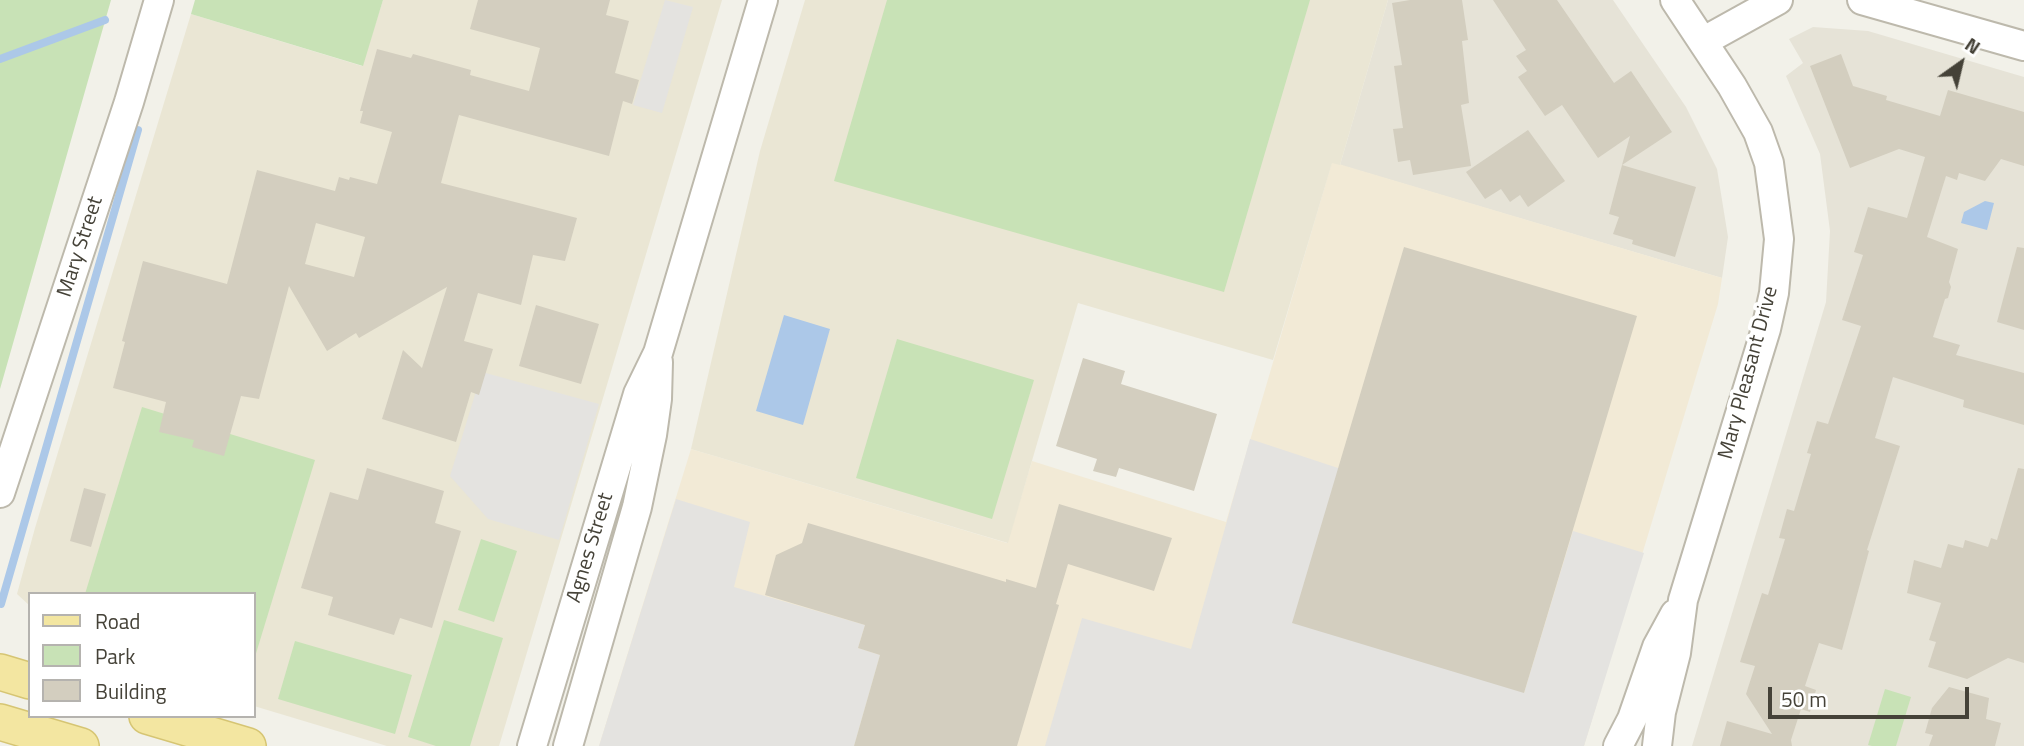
<!DOCTYPE html>
<style>
body{margin:0}
#map{position:relative;width:2024px;height:746px;overflow:hidden;background:#f2f1e9;font-family:"Titillium Web",sans-serif}
canvas{display:block}
.legend{position:absolute;left:28px;top:592px;width:228px;height:126px;box-sizing:border-box;background:#fff;border:2px solid #b5b3af;margin:0;padding:9px 12px;list-style:none;font-size:21px;color:#454238}
.legend li{display:flex;align-items:center;gap:14px;height:35px}
.legend b{width:35px;border:2px solid #b5b3af}
.north{position:absolute;left:1926px;top:28px;width:70px;height:70px;-webkit-text-stroke:5px #fff;paint-order:stroke;rotate:34deg;font-size:19px;font-weight:700;line-height:28px;text-align:center;color:#454238}
.north::after{content:'';display:block;margin:auto;width:24px;height:32px;background:#454238;clip-path:polygon(50% 0,100% 100%,50% 72%,0 100%)}
.scale{position:absolute;left:1768px;top:687px;width:201px;height:32px;box-sizing:border-box;border:4px solid #454238;border-top:0;padding-left:9px;font-size:21px;line-height:24px;white-space:nowrap;color:#454238;-webkit-text-stroke:5px #fff;paint-order:stroke}
</style>
<div id="map">
<canvas width="2024" height="746"></canvas>
<ul class="legend">
<li><b style="height:9px;background:#f3e6a1"></b>Road</li>
<li><b style="height:19px;background:#c8e2b6"></b>Park</li>
<li><b style="height:19px;background:#d3cebf"></b>Building</li>
</ul>
<div class="north">N</div>
<div class="scale">50 m</div>
</div>
<script>
const ctx = document.querySelector('canvas').getContext('2d');
ctx.lineJoin = 'round';
function paint(path, color) { ctx.fillStyle = color; ctx.fill(path, 'evenodd'); }
const shape = rows => new Path2D(rows.map(r => 'M' + r).join(''));
function stroke(path, color, width, dash) { ctx.strokeStyle = color; ctx.lineWidth = width; ctx.lineCap = dash ? 'butt' : 'round'; ctx.setLineDash(dash || []); ctx.stroke(path); }
function drawText(font, color, halo, rows, align = 'center') {
  ctx.font = font + ' "Titillium Web",sans-serif'; ctx.lineWidth = 7; ctx.setLineDash([]); ctx.textBaseline = 'middle'; ctx.strokeStyle = halo; ctx.fillStyle = color; for (const [text, x, y, turn = 0] of rows) {
    ctx.save(); ctx.translate(x, y); ctx.rotate((+turn || 0) * Math.PI / 180); ctx.textAlign = isNaN(turn) ? turn : align; if (halo) ctx.strokeText(text, 0, 0); ctx.fillText(text, 0, 0); ctx.restore();
  }
}
paint(shape([
 [1388,0,1613,0,1686,107,1717,169,1728,237,1722,278,1340,165],
 [1813,27,1868,31,2024,77,2024,746,1692,746,1826,302,1830,231,1820,154,1786,76,1803,63,1789,39]
]), '#e6e3d7');
paint(shape([
 [1332,162,1722,278,1718,304,1584,746,599,746,691,449,1007,543,1032,461,1226,522]
]), '#f2ead6');
paint(shape([
 [383,0,722,0,499,746,387,746,254,706,254,594,30,594,30,606,17,594,35,528,191,14,362,66],
 [805,0,1388,0,1340,165,1332,163,1273,360,1078,303,1008,543,691,449,760,151]
]), '#eae6d4');
paint(shape([
 [0,0,111,0,0,389],
 [195,0,383,0,363,66,191,14],
 [887,0,1310,0,1224,292,834,181],
 [897,339,1034,380,992,519,856,478],
 [142,407,315,460,254,660,254,594,85,594],
 [481,539,517,551,494,622,458,610],
 [444,620,503,638,470,746,436,746,408,737],
 [295,641,412,675,395,734,278,699],
 [1885,689,1911,697,1896,746,1872,746,1868,745]
]), '#c8e2b6');
paint(shape([
 [665,0,693,7,662,113,633,105],
 [482,372,599,404,559,540,488,519,450,476],
 [1250,439,1338,468,1524,693,1573,531,1644,553,1584,746,1045,746,1082,618,1191,649],
 [676,499,750,522,734,587,865,625,858,648,880,655,854,746,599,746]
]), '#e4e3e0');
paint(shape([
 [1985,201,1994,203,1987,230,1961,223,1964,212],
 [784,315,830,329,803,425,756,411]
]), '#acc8e8');
stroke(shape([
 [0,59,105,20],
 [1,604,138,130]
]), '#acc8e8', 8);
paint(shape([
 [478,0,610,0,606,15,629,21,615,73,639,80,632,104,623,101,609,156,459,115,441,183,577,218,565,261,533,255,521,305,478,293,464,341,493,349,479,395,471,392,456,442,382,419,403,350,422,368,447,287,359,338,356,333,327,351,289,286,259,399,241,396,224,456,192,447,194,440,159,432,166,402,113,388,125,342,122,341,143,261,227,284,257,170,335,191,339,177,349,180,350,177,377,184,392,132,360,123,363,111,360,111,377,49,411,58,413,54,471,70,470,75,529,91,540,48,470,29],
 [316,223,365,237,354,277,305,264],
 [1410,0,1462,0,1468,40,1462,41,1469,103,1461,105,1471,166,1413,175,1410,160,1398,162,1393,129,1403,128,1394,66,1402,65,1392,3],
 [1493,0,1557,0,1614,83,1631,71,1672,132,1622,165,1630,136,1598,158,1562,105,1545,116,1518,77,1527,71,1516,56,1526,50],
 [1841,54,1853,86,1887,96,1886,100,1940,116,1948,90,2024,112,2024,166,2001,159,1985,181,1959,173,1957,180,1946,176,1927,237,1958,249,1949,282,1951,287,1948,298,1945,299,1933,337,1960,345,1956,355,2024,373,2024,425,1963,407,1964,400,1893,377,1875,438,1900,446,1867,550,1869,551,1842,650,1819,643,1805,686,1816,690,1810,712,1801,709,1791,740,1792,746,1720,746,1727,721,1772,734,1746,694,1755,666,1740,662,1762,593,1768,595,1785,539,1779,538,1787,509,1794,511,1811,454,1807,453,1817,421,1828,424,1861,326,1842,320,1863,255,1854,252,1868,207,1907,218,1925,157,1899,149,1850,168,1810,66],
 [1528,130,1565,181,1528,207,1520,195,1510,202,1501,189,1485,199,1466,172],
 [1622,165,1696,187,1675,257,1632,244,1633,240,1613,234,1619,217,1609,214],
 [1404,247,1637,316,1524,693,1292,623],
 [2017,247,2024,248,2024,330,1997,322],
 [536,305,599,324,581,384,519,366],
 [1083,358,1125,371,1121,384,1217,414,1194,491,1119,468,1116,477,1093,471,1097,459,1056,446],
 [367,468,444,491,435,523,461,531,432,628,400,618,394,635,328,615,333,597,301,588,330,492,358,500],
 [2018,468,2024,469,2024,663,2008,658,1967,679,1928,667,1936,642,1929,640,1941,603,1907,593,1914,560,1941,568,1948,544,1963,548,1965,540,1988,547,1991,538,1997,540],
 [84,488,106,494,91,547,70,541],
 [1059,504,1172,538,1154,591,1068,564,1056,604,1059,605,1017,746,854,746,880,655,858,648,865,625,765,595,776,555,802,543,808,523,1006,582,1006,579,1036,588],
 [1949,687,1989,698,1986,719,2001,723,1995,746,1929,746,1933,735,1925,733,1932,708]
]), '#d3cebf');
const minor = shape([
 [1862,0,2024,46],
 [1704,41,1778,0],
 [0,493,129,102,159,0],
 [532,746,638,394,658,353,763,0],
 [568,746,637,507,652,435,657,399,658,362],
 [1618,746,1632,719,1657,647,1675,614],
 [1657,746,1661,712,1676,653,1683,600,1766,329,1774,293,1779,239,1769,163,1758,132,1732,86,1675,0]
]);
const major = shape([
 [0,672,30,681],
 [147,716,248,746],
 [0,722,81,746]
]);
stroke(minor, '#bdb9ac', 32);
stroke(major, '#d6c573', 38);
stroke(minor, '#fff', 28);
stroke(major, '#f3e6a1', 35);
drawText('21px', '#454238', '#fff', [
 ["Mary Street",81,247,-72],
 ["Mary Pleasant Drive",1749,373,-75],
 ["Agnes Street",591,548,-73]
]);
</script>
